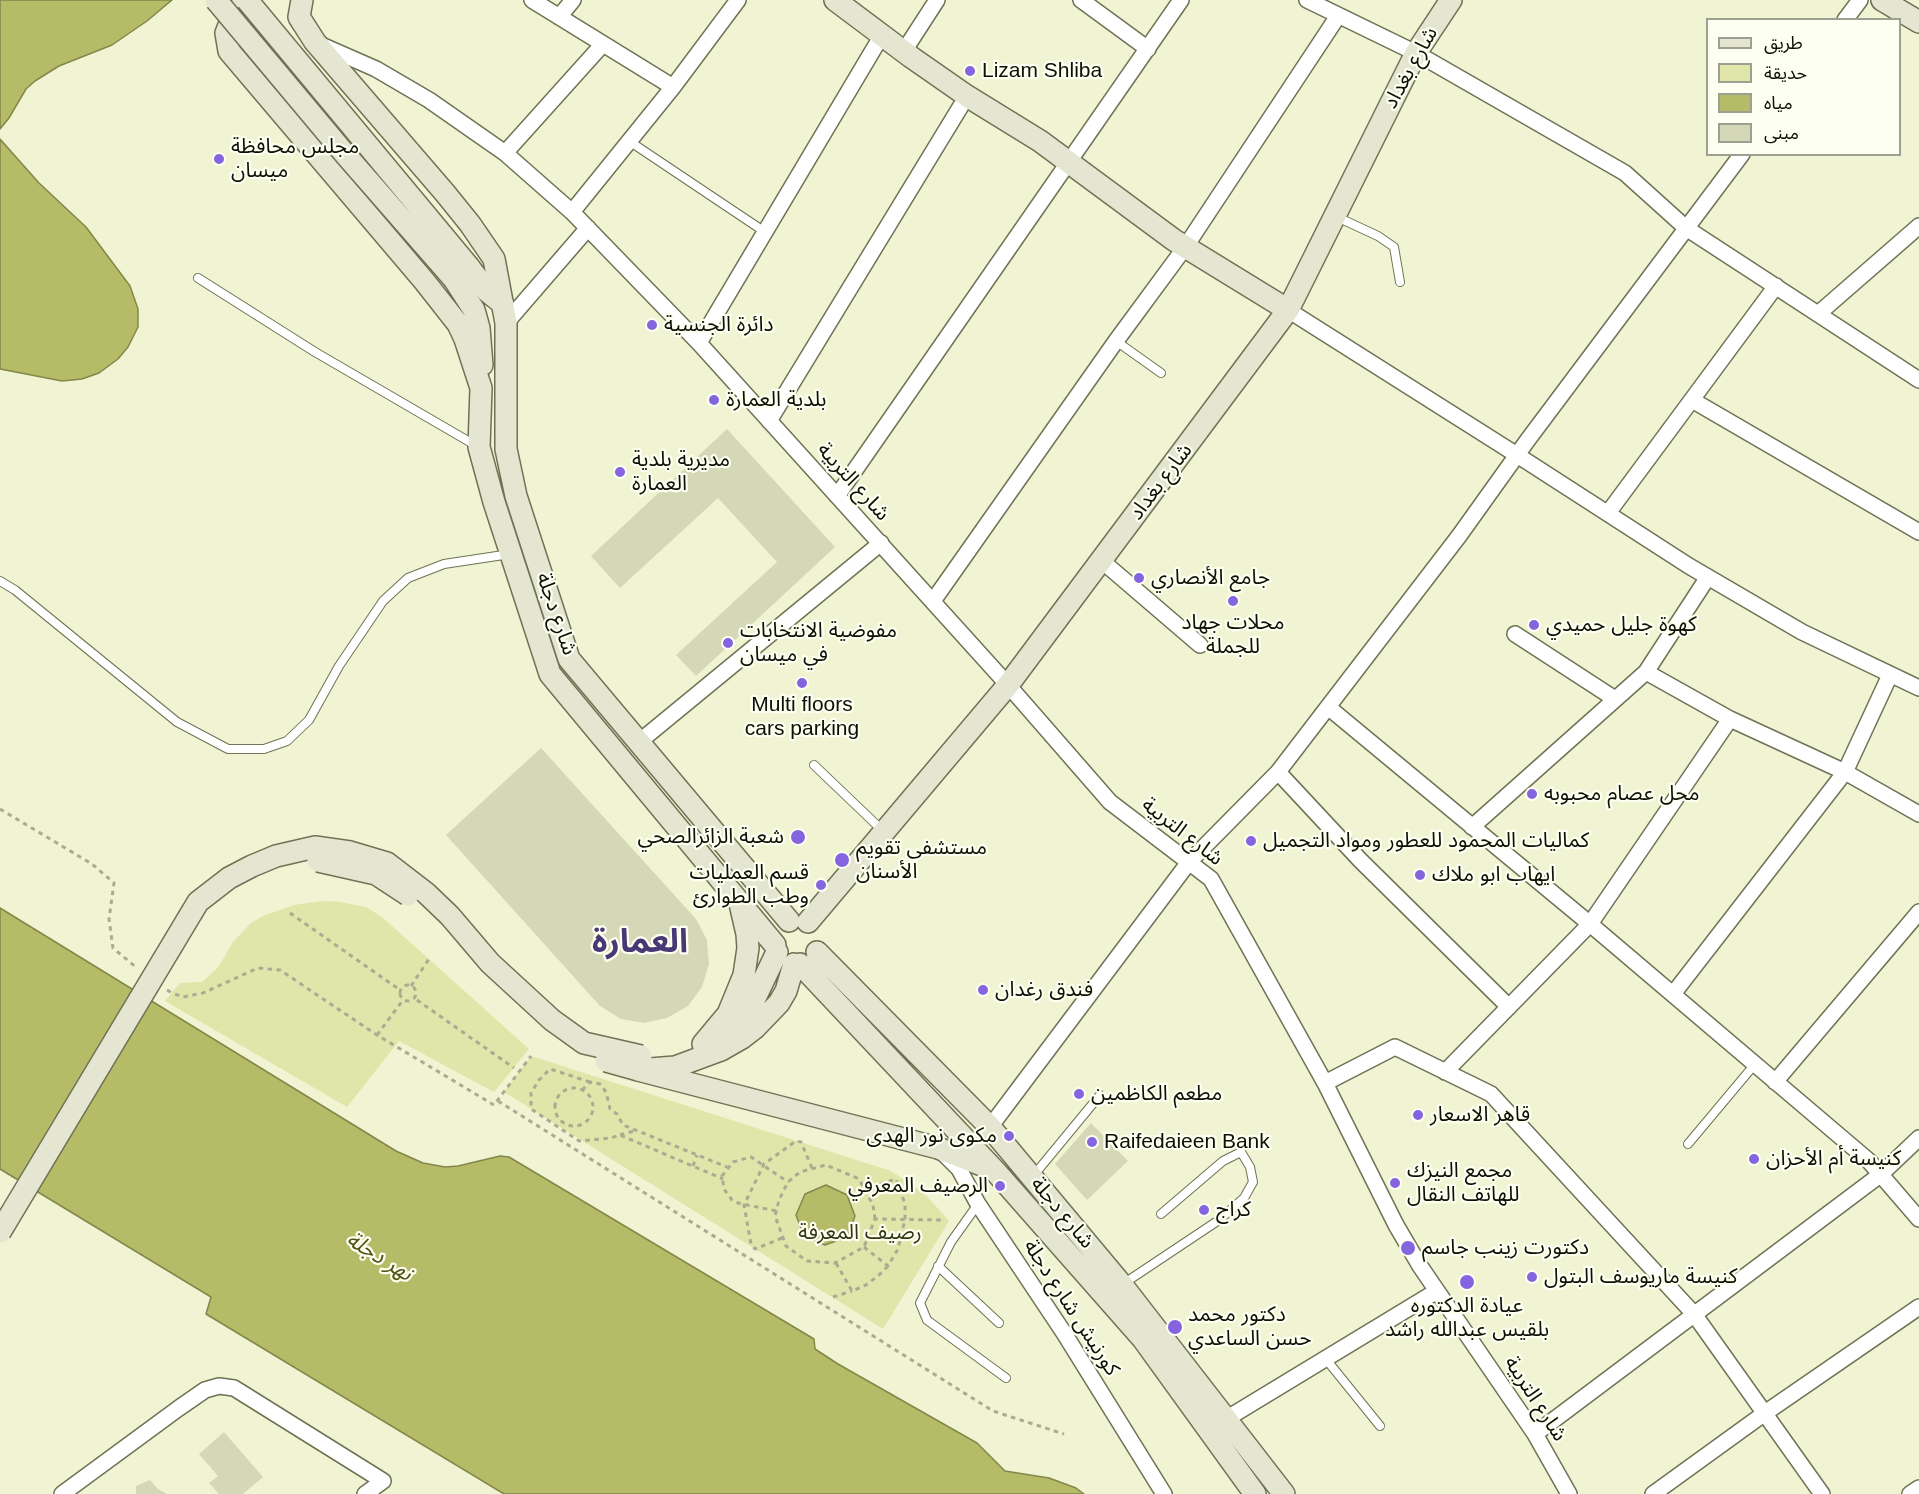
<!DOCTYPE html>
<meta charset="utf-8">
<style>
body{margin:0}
#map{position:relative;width:1919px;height:1494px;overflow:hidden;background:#f0f4d2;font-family:Arial,"Noto Sans Arabic",sans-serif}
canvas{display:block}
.legend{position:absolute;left:1706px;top:18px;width:195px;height:138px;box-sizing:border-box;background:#fdfff1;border:2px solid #9d9f93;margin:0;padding:8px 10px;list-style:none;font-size:18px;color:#0e0f05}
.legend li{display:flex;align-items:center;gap:12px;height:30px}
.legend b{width:30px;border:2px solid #9d9f93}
</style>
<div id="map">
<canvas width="1919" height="1494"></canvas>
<ul class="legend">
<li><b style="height:8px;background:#e4e6d1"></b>طريق</li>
<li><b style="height:16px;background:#e0e5aa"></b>حديقة</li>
<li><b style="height:16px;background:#b5bb67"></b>مياه</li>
<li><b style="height:16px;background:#d4d8b6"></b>مبنى</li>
</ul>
</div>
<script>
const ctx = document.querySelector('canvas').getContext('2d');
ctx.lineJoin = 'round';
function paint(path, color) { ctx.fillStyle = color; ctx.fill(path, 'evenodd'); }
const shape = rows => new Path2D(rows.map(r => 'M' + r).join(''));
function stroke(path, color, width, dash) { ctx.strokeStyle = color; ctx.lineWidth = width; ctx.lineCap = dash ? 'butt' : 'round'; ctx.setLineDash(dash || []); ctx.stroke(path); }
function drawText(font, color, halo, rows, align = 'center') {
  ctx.font = font + ' Arial,"Noto Sans Arabic",sans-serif'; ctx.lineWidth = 4.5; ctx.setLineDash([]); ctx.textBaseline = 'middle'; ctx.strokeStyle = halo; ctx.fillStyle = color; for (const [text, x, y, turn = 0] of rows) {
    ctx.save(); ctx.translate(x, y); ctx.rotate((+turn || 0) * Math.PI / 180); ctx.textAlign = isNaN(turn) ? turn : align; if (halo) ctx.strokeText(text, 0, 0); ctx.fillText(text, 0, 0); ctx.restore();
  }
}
paint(shape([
 [322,901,340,902,366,907,382,917,529,1049,494,1092,399,1041,347,1107,165,1001,180,983,202,982,212,973,219,966,233,942,251,923,263,916,294,905],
 [531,1056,891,1171,924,1193,949,1221,883,1329,504,1092]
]), '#e0e5aa');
const water = shape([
 [0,0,172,0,147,21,112,45,59,66,35,81,26,89,9,118,0,129,0,0],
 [0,139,39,183,86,227,130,286,138,309,138,327,128,347,118,359,99,373,82,379,62,381,0,369,0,139],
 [0,908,396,1151,423,1163,445,1167,458,1166,500,1156,509,1157,814,1339,815,1349,838,1364,977,1443,1005,1471,1049,1478,1076,1488,1084,1494,504,1494,206,1314,211,1297,0,1169,0,908],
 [826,1185,847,1195,855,1216,847,1237,825,1245,804,1236,796,1215,805,1194,826,1185]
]);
paint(water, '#b5bb67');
stroke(water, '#83874a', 1.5);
paint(shape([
 [727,429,835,547,696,676,676,655,777,562,718,498,620,588,591,556],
 [541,748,696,919,707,940,709,964,702,987,688,1006,667,1018,644,1023,621,1019,600,1006,446,835],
 [1091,1123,1128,1161,1087,1200,1055,1164],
 [224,1432,263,1477,243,1494,219,1494,209,1483,218,1476,199,1454],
 [150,1480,158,1489,167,1494,136,1494,136,1486]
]), '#d4d8b6');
const lane = shape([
 [629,141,765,232],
 [1337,217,1378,236,1394,247,1400,282],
 [198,278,315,352,475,445],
 [1116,341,1161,373],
 [0,581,15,590,177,722,228,749,264,749,287,741,309,720,339,666,383,601,408,578,444,564,510,554],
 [814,765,883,831],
 [1688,1144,1755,1064],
 [1034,1175,1100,1095],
 [978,1204,951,1242,920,1303,927,1320,1006,1378],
 [938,1266,999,1323],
 [1123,1284,1219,1220,1244,1198,1253,1182,1250,1167,1241,1152,1223,1161,1161,1214],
 [1325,1358,1380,1426]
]);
const street = shape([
 [532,0,673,87],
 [1081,0,1148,49],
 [1307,0,1416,53,1625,173,1686,228,1919,380],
 [559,17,573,0],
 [1845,20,1860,0],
 [319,44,376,69,429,100,505,153,572,212,699,343,1008,685,1110,802,1211,879,1325,1083,1396,1225,1420,1266,1535,1434,1569,1494],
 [904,51,937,0],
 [505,153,603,44],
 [572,212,673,87,738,0],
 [1288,310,1517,455,1689,566,1802,632,1919,688],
 [1818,314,1919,226],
 [506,323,588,228],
 [699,343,882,35],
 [1692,400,1919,532],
 [769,421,967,96],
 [837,496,1181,0],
 [1608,513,1776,286],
 [1102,561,1200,645],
 [933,601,1116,341,1186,246,1338,16],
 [1515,634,1615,699],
 [1646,672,1730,719,1845,772,1919,814],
 [1328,707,1590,924,1869,1161,1919,1219],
 [639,742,881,543],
 [1278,772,1360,860,1509,1007],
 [1472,827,1646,672,1708,577],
 [1673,994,1845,772,1890,675],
 [1445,1072,1590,924,1730,719],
 [1775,1082,1919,912],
 [1325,1083,1395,1047,1491,1094,1694,1314,1822,1494],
 [990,1127,1189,862,1278,772,1459,536,1527,441,1742,154],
 [942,1152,959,1169,978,1204,1064,1333,1164,1494],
 [1226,1419,1437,1291],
 [1535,1434,1880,1175,1919,1138],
 [62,1494,179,1408,205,1390,219,1386,234,1388,383,1481,365,1494],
 [1653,1494,1765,1413,1919,1307],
 [1910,1494,1919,1488]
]);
const secondary = shape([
 [247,0,233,15,226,33,229,51,425,282,458,324,465,339,481,388,479,447,494,502,550,674,775,945],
 [302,0,299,17,315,42,445,193,470,224,494,259,506,323,506,449,516,496,569,659,789,921],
 [835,0,911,57,967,96,1040,141,1174,240,1288,310],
 [1882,0,1919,22],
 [469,267,487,291,503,304],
 [454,279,474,310,479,328,482,365],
 [808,922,1008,685,1288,310,1416,53,1451,0],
 [817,952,990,1127,1122,1285,1284,1494],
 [800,964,996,1172,1143,1339,1255,1494],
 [726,1033,746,1017,777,952],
 [703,1044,728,1014,744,975,748,948,747,934,741,908],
 [650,1069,675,1067,721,1050,742,1038,755,1028,779,1003,786,991,794,964],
 [638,1070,938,1148,987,1167]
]);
stroke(lane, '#6f7254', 10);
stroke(street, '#6f7254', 18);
stroke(secondary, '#6f7254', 24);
stroke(shape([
 [0,809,92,864,114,883,109,919,113,948,137,968],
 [290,913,400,990],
 '400 993a8 8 0 1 1 16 0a8 8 0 1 1-16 0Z',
 [411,986,429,959],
 [167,990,172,993,183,997,203,993,258,968,280,970,377,1035,494,1105,531,1056],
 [417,1000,514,1068],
 [377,1035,403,1000],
 [590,1082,550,1069,539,1080,531,1093,531,1109,579,1141,611,1138,620,1135,723,1179],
 '555 1107a19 19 0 1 1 38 0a19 19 0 1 1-38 0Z',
 [582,1090,590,1082,600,1084,606,1092,610,1109,617,1114,623,1125,727,1167],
 [498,1101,993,1411,1064,1434],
 [620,1135,634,1131],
 [693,1166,697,1155],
 [776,1211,738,1203,732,1200,724,1189,722,1176,733,1162,751,1157,788,1182],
 [875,1219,873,1205,859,1179,826,1165,800,1172,788,1182,779,1200,775,1216,786,1246,807,1261,835,1263,864,1247,875,1219,942,1220],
 [782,1238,755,1249,751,1244,744,1205,764,1164,796,1141,801,1142,812,1168],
 [864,1247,888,1266,898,1249,905,1219,905,1204,896,1179,865,1189],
 [836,1263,852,1291,866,1285,878,1276,888,1266],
 [833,1297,852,1291]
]), '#a9ac91', 3, [4.5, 4.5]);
stroke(lane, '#fff', 8);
stroke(street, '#fff', 15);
stroke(secondary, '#e4e6d1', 21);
const secondaryBridge = shape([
 [216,0,344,153,454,279],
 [247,0,469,267],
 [318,861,376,874,408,895],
 [606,1061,638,1070],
 [0,1232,198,902,229,878,252,866,276,856,315,847,350,852,387,863,426,893,450,916,490,963,552,1020,584,1043,641,1056]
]);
stroke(secondaryBridge, '#6f7254', 24, []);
stroke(secondaryBridge, '#e4e6d1', 21);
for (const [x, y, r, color] of [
 [970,71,6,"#8564df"],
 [219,159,6,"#8564df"],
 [652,325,6,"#8564df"],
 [714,400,6,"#8564df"],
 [620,472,6,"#8564df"],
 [1139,578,6,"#8564df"],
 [1233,601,6,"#8564df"],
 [1534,625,6,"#8564df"],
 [728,643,6,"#8564df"],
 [802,683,6,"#8564df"],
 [1532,794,6,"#8564df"],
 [798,837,8,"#8564df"],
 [1251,841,6,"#8564df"],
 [842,860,8,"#8564df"],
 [1420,875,6,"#8564df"],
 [821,885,6,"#8564df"],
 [983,990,6,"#8564df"],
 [1079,1094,6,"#8564df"],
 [1418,1115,6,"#8564df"],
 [1009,1136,6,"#8564df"],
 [1092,1142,6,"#8564df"],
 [1754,1159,6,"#8564df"],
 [1395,1183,6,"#8564df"],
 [1000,1186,6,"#8564df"],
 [1204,1210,6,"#8564df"],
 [1408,1248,8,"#8564df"],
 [1532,1277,6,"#8564df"],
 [1467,1282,8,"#8564df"],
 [1175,1327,8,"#8564df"]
]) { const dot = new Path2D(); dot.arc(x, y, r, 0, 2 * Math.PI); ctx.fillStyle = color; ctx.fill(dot); stroke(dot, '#fdfff1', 2); }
drawText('21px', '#0e0f05', '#fdfff1', [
 ["شارع بغداد",1411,68,-61],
 ["شارع التربية",853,482,48],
 ["شارع بغداد",1161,482,-53],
 ["شارع دجلة",556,614,71],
 ["شارع التربية",1182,832,38],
 ["شارع دجلة",1062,1213,50],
 ["كورنيش شارع دجلة",1071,1308,57],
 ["شارع التربية",1535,1399,57]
]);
drawText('21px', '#0e0f05', '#fdfff1', [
 ["Lizam Shliba",982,71],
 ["مجلس محافظة",231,147],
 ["ميسان",231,171],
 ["دائرة الجنسية",664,325],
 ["بلدية العمارة",726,400],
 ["مديرية بلدية",632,460],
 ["العمارة",632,484],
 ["جامع الأنصاري",1151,578],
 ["محلات جهاد",1233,623,"center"],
 ["للجملة",1233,647,"center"],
 ["كهوة جليل حميدي",1546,625],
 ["مفوضية الانتخابات",740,631],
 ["في ميسان",740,655],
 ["Multi floors",802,705,"center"],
 ["cars parking",802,729,"center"],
 ["محل عصام محبوبه",1544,794],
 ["شعبة الزائرالصحي",784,837,"right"],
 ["كماليات المحمود للعطور ومواد التجميل",1263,841],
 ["مستشفى تقويم",856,848],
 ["الأسنان",856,872],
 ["قسم العمليات",809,873,"right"],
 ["وطب الطوارئ",809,897,"right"],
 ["ايهاب ابو ملاك",1432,875],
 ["فندق رغدان",995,990],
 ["مطعم الكاظمين",1091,1094],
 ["قاهر الاسعار",1430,1115],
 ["مكوى نور الهدى",997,1136,"right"],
 ["Raifedaieen Bank",1104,1142],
 ["كنيسة أم الأحزان",1766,1159],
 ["مجمع النيزك",1407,1171],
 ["للهاتف النقال",1407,1195],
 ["الرصيف المعرفي",988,1186,"right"],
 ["كراج",1216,1210],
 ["دكتورت زينب جاسم",1422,1248],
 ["كنيسة ماريوسف البتول",1544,1277],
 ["عيادة الدكتوره",1467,1306,"center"],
 ["بلقيس عبدالله راشد",1467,1330,"center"],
 ["دكتور محمد",1188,1315],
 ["حسن الساعدي",1188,1339]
], 'left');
drawText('21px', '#323510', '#fdfff1', [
 ["رصيف المعرفة",860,1233]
]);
drawText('italic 22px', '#4f5314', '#fdfff1', [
 ["نهر دجلة",379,1257,32]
]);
drawText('bold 33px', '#483975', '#fdfff1', [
 ["العمارة",640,943]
]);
</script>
